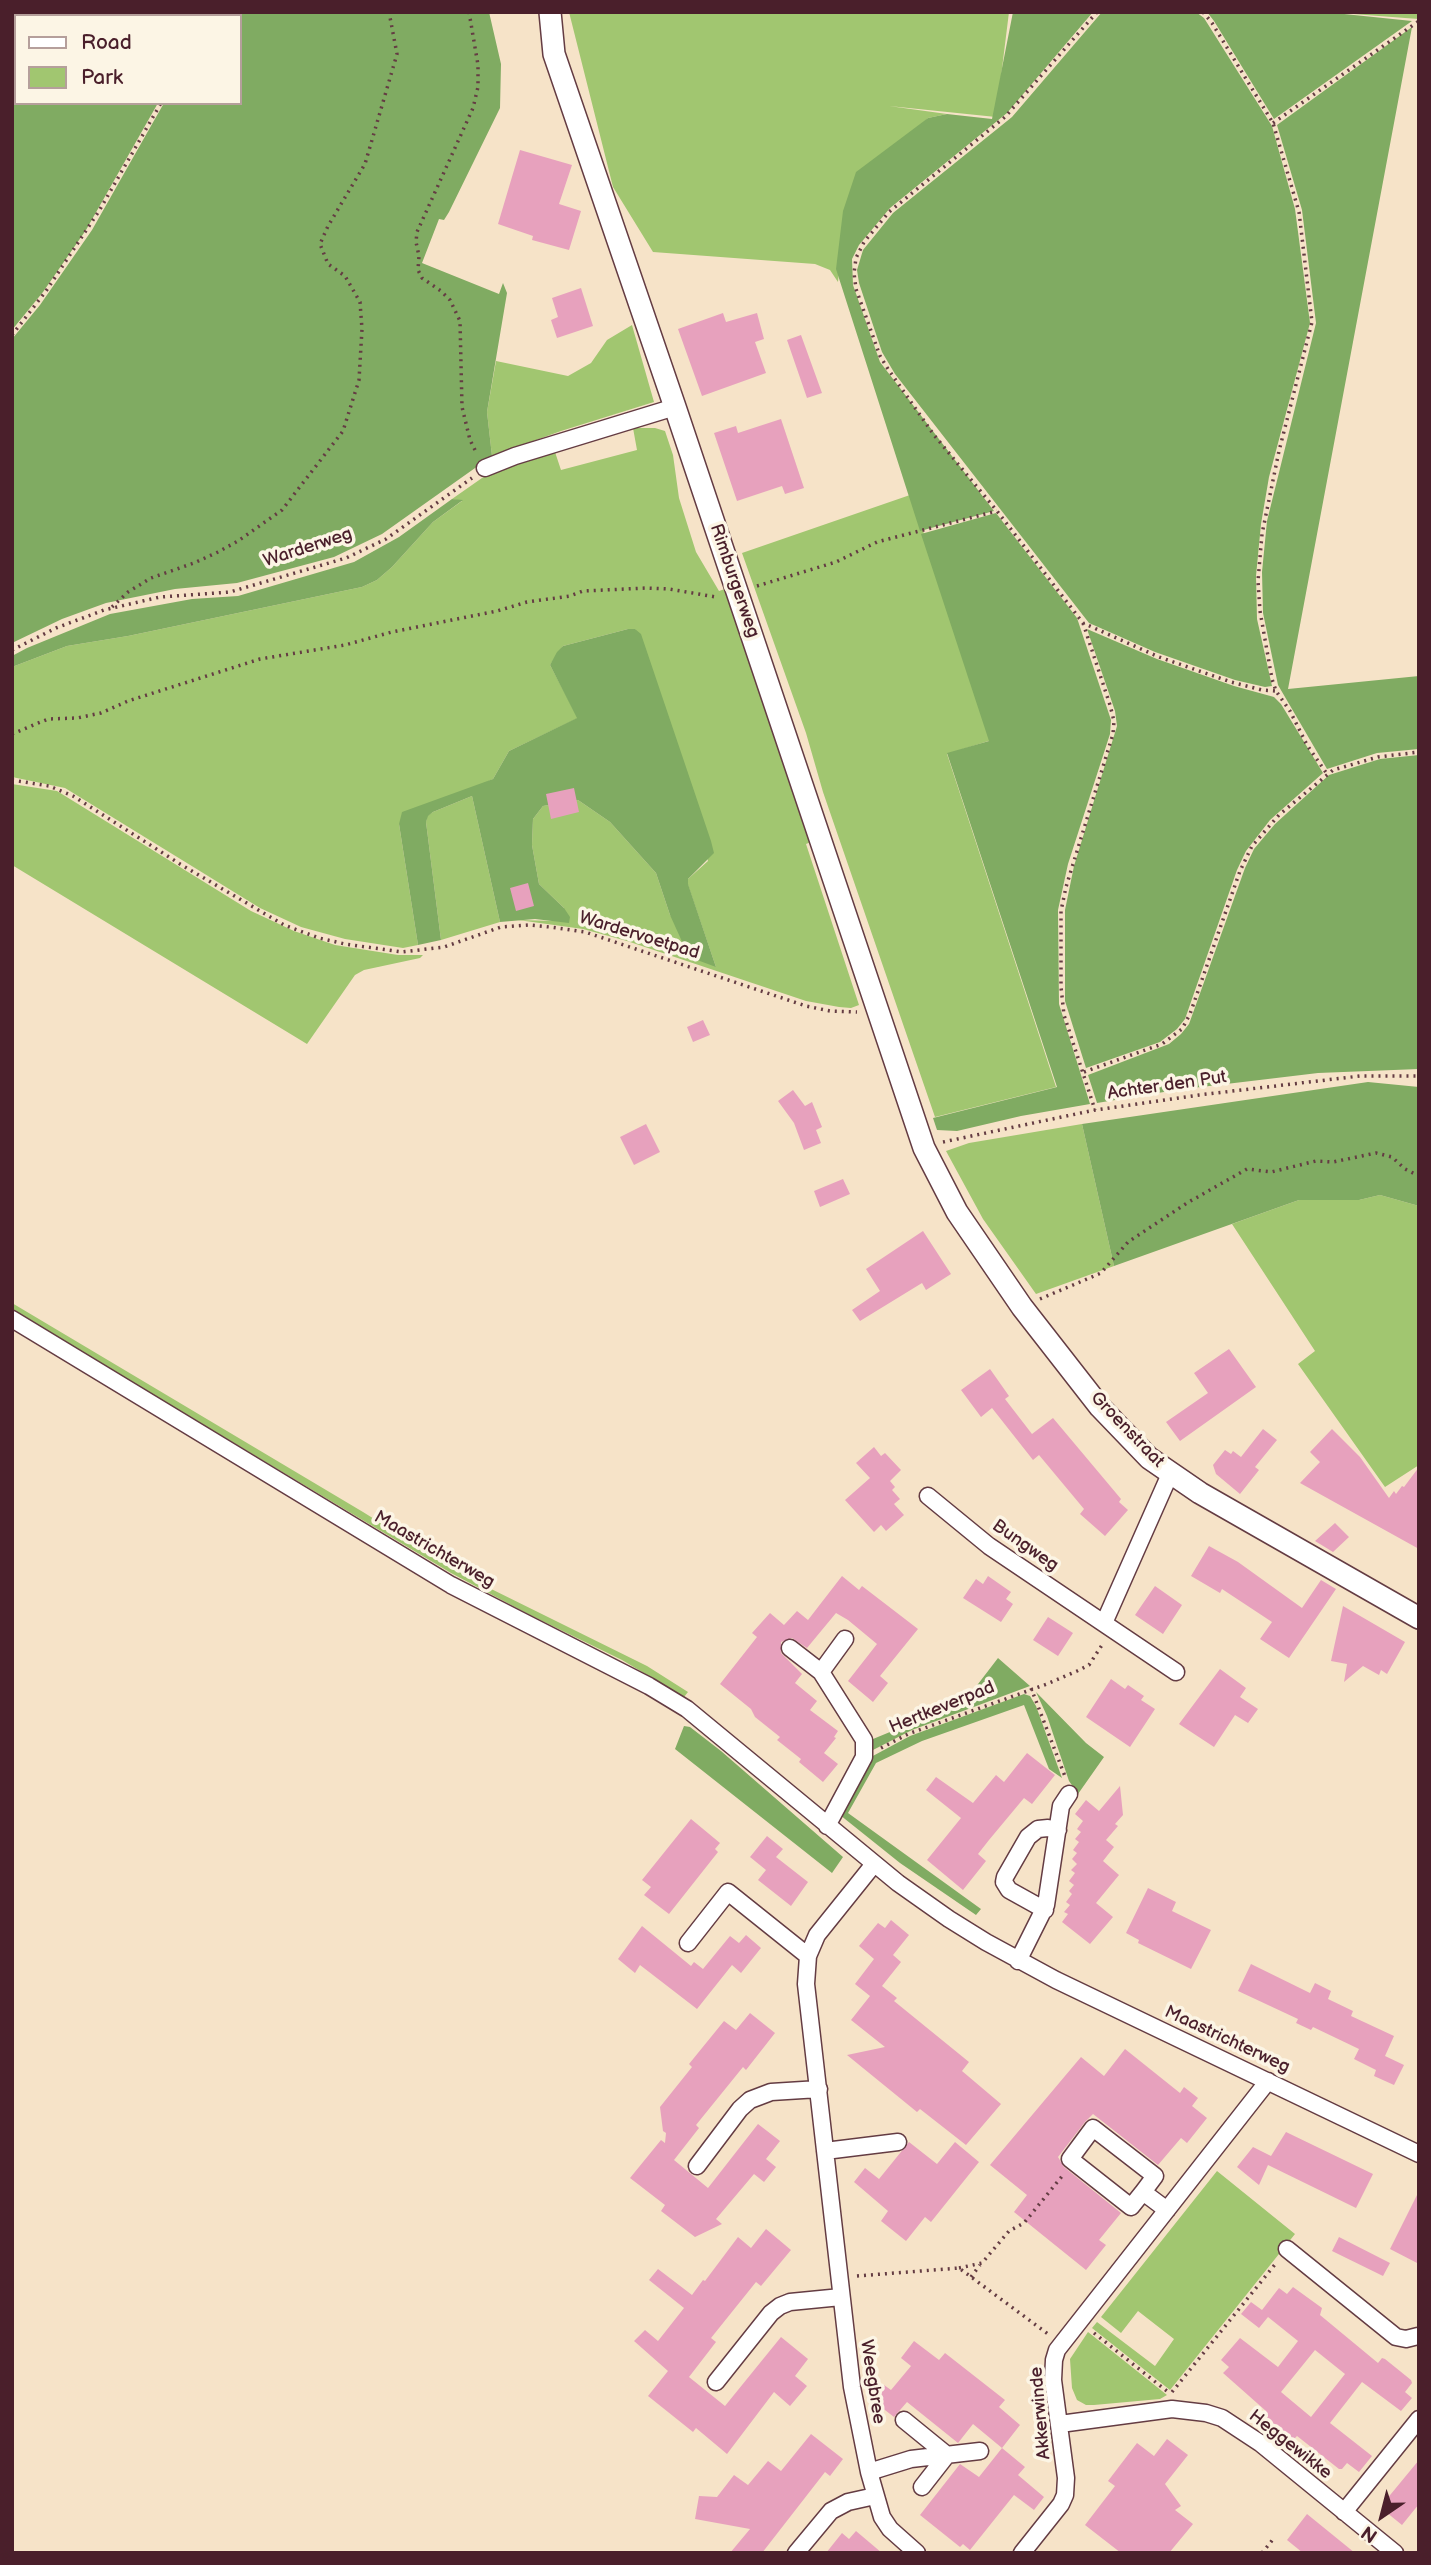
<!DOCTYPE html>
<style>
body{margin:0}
#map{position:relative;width:1431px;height:2565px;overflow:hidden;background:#f6e3c8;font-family:"Balsamiq Sans",sans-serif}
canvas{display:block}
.frame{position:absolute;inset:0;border:14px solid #4a1f2b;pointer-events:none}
.legend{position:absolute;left:14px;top:14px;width:228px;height:91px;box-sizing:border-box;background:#fcf5e5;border:2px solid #b59f9b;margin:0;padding:9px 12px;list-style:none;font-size:21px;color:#4a1f2b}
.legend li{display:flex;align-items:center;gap:14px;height:35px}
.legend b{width:35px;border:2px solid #b59f9b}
.north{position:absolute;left:1347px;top:2481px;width:70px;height:70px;-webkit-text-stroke:5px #fcf5e5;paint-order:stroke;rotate:215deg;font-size:19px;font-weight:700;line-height:28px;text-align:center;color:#4a1f2b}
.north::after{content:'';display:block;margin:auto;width:24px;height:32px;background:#4a1f2b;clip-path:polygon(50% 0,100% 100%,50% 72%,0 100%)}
</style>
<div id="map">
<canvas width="1431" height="2565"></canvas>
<div class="frame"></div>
<ul class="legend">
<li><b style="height:9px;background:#fff"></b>Road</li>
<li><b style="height:19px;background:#a1c670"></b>Park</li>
</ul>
<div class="north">N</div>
</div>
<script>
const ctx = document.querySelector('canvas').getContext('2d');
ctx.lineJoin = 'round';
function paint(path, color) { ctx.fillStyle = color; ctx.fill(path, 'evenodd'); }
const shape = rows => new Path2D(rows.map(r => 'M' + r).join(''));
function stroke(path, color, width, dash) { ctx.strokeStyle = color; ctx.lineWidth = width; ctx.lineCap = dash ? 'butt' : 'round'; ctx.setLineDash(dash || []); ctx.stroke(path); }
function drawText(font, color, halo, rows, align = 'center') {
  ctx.font = font + ' "Balsamiq Sans",sans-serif'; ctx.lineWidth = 7; ctx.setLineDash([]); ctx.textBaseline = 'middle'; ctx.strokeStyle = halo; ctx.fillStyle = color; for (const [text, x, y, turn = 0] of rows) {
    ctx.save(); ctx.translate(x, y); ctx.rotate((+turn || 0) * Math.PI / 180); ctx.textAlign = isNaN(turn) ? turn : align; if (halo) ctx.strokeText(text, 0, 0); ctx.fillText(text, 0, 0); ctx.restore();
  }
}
paint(shape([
 [569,12,1009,12,996,117,889,106,947,114,928,118,844,210,838,282,830,270,815,264,653,252,613,187],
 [1327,12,1419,12,1419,19,1405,18],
 [632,325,654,402,561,431,492,456,487,412,496,361,568,376,591,363,607,340],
 [633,428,655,428,665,431,673,455,679,498,696,552,719,591,725,589,811,842,806,844,859,1005,851,1008,839,1007,806,1001,627,941,583,929,518,920,555,921,564,908,539,884,532,845,533,819,543,806,578,800,610,822,656,873,670,915,716,967,688,885,688,879,708,861,635,629,628,629,563,646,550,665,578,718,509,751,493,779,399,824,418,945,403,948,345,939,301,927,260,908,65,788,12,777,12,667,67,646,128,636,362,587,377,580,392,567,433,522,462,501,452,499,482,478,503,467,554,449,561,470,637,450],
 [910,495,998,738,947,754,1056,1087,935,1117,823,792,806,733,742,553],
 [12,784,57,791,251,911,294,931,335,945,398,955,423,955,420,958,364,970,355,975,307,1044,12,865],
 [472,796,500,922,441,940,426,822,427,816,433,812],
 [1082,1124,1114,1266,1036,1294,983,1219,946,1151,969,1143],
 [1380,1195,1419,1206,1419,1465,1385,1487,1298,1364,1315,1351,1232,1224,1299,1200,1359,1200],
 [12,1303,363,1512,469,1578,647,1666,688,1692,684,1697,622,1660,530,1615,451,1573,12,1310],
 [1217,2171,1295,2234,1170,2390,1092,2328,1097,2322,1155,2366,1174,2339,1138,2311,1121,2333,1101,2317],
 [1088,2332,1167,2395,1160,2399,1094,2405,1086,2405,1077,2400,1072,2388,1070,2359]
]), '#a1c670');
paint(shape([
 [12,12,195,12,193,16,16,16,16,103,158,103,86,230,43,292,12,330],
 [201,12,489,12,501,64,500,108,449,212,444,220,439,219,422,263,499,294,503,283,507,293,487,412,492,456,382,534,334,557,237,583,175,589,106,603,62,619,12,643,12,339,40,305,92,230,164,103,240,103,240,16,200,16],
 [1013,12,1093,12,1007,113,890,208,859,245,852,259,853,285,880,362,994,511,920,531,836,269,843,211,856,172,928,118,947,114,992,119],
 [1102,12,1196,12,1204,18,1272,126,1295,209,1310,323,1269,477,1261,524,1256,576,1257,619,1272,686,1265,687,1235,680,1155,652,1089,623,895,374,882,352,859,283,857,270,863,250,893,213,1012,117],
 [1207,12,1325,12,1412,21,1274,119,1214,21],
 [1412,27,1288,689,1419,676,1419,749,1377,753,1327,769,1278,685,1263,613,1262,572,1267,521,1316,323,1302,210,1277,125],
 [452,499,463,500,433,522,392,567,377,580,362,587,128,636,67,646,12,667,12,656,27,648,110,614,192,599,238,596,354,562,399,537],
 [996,513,1077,618,1111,720,1110,734,1068,864,1058,910,1059,1004,1090,1104,1021,1116,957,1131,937,1130,933,1118,1057,1087,947,753,989,741,921,534],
 [628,629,635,629,641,634,711,841,714,853,688,879,688,884,716,967,689,957,670,915,656,873,610,822,578,800,543,806,533,819,532,845,539,884,564,908,570,917,569,923,535,919,500,922,472,796,433,812,428,816,426,822,441,940,418,945,399,824,402,812,493,779,509,751,577,718,550,665,557,652,563,646],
 [1087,629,1157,659,1234,686,1274,697,1281,704,1323,773,1270,820,1246,851,1237,870,1185,1019,1177,1029,1160,1042,1086,1068,1065,1001,1065,910,1074,866,1117,726,1115,711],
 [1419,755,1419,1069,1318,1073,1176,1090,1097,1103,1088,1075,1169,1044,1181,1034,1189,1024,1245,868,1254,849,1275,824,1329,775,1380,759],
 [1368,1082,1419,1087,1419,1206,1380,1195,1359,1200,1299,1200,1114,1266,1082,1124],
 [998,1658,1030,1686,912,1730,873,1750,873,1739,965,1701],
 [1036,1692,1086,1743,1104,1757,1078,1794,1069,1781,1047,1716],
 [1024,1694,1030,1696,1036,1706,1062,1778,1049,1769,1024,1705,922,1741,876,1763,848,1813,981,1909,976,1915,900,1863,840,1815,871,1757,910,1736],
 [684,1726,690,1727,721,1751,843,1857,832,1873,675,1749]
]), '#80ab62');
paint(shape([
 [520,150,572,165,559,204,581,211,569,250,532,240,533,236,498,224],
 [581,288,593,326,557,338,551,320,558,317,552,298],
 [723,313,726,322,757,313,764,339,755,342,766,373,702,396,678,329],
 [801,335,822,393,807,398,787,340],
 [781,419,804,488,785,494,782,486,737,501,714,433,736,426,738,433],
 [574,788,579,812,551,819,546,794],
 [528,883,534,906,516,911,510,888],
 [703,1020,710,1035,693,1042,687,1027],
 [793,1090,805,1106,812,1102,822,1127,816,1130,821,1143,804,1150,794,1123,778,1101],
 [646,1124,660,1152,634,1165,620,1137],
 [843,1179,850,1194,820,1207,814,1191],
 [923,1231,951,1274,926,1290,922,1283,860,1321,852,1310,880,1291,866,1269],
 [1229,1349,1256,1387,1180,1441,1166,1422,1208,1393,1194,1373],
 [990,1369,1009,1396,1005,1399,1032,1434,1053,1418,1121,1499,1119,1502,1128,1510,1105,1536,1080,1514,1084,1509,1039,1455,1033,1460,992,1408,981,1417,961,1390],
 [1263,1429,1277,1440,1255,1467,1259,1470,1240,1494,1216,1474,1213,1465,1225,1450,1231,1454,1233,1451,1241,1457],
 [1332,1429,1360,1457,1389,1498,1394,1491,1396,1494,1402,1486,1404,1487,1419,1467,1419,1549,1300,1483,1320,1462,1310,1452],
 [874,1447,881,1456,885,1453,901,1470,890,1481,895,1487,892,1490,900,1499,894,1504,904,1515,886,1531,881,1525,874,1532,845,1500,870,1478,856,1463],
 [1335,1523,1349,1537,1333,1552,1315,1541],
 [1209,1546,1238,1562,1302,1608,1321,1580,1336,1589,1289,1658,1260,1639,1272,1622,1222,1589,1220,1593,1191,1576],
 [842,1576,859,1590,862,1586,918,1629,880,1676,888,1683,873,1702,848,1681,877,1644,848,1620,836,1613,807,1648,792,1638,781,1642,781,1653,802,1674,795,1683,817,1701,810,1710,838,1731,834,1737,836,1738,824,1753,838,1764,823,1782,799,1762,801,1759,777,1740,780,1737,755,1717,751,1709,720,1684,757,1637,752,1633,770,1613,784,1625,797,1611,808,1620],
 [988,1576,1011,1592,1006,1599,1013,1604,1001,1622,963,1598,976,1579,983,1584],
 [1155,1586,1182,1605,1163,1634,1135,1615],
 [1343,1606,1405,1642,1387,1674,1381,1670,1379,1675,1363,1666,1344,1682,1347,1664,1331,1661],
 [1048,1617,1073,1633,1058,1656,1033,1640],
 [1220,1669,1246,1688,1240,1697,1258,1709,1248,1723,1235,1715,1214,1747,1179,1724],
 [1111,1679,1125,1689,1128,1685,1144,1696,1141,1700,1155,1709,1130,1747,1086,1717],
 [1027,1753,1055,1775,1032,1804,1024,1798,989,1840,978,1854,986,1861,963,1890,927,1860,961,1818,926,1790,936,1777,973,1803,996,1775,1004,1782],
 [1120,1786,1123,1815,1115,1824,1118,1826,1106,1840,1114,1847,1103,1861,1119,1875,1096,1903,1113,1917,1090,1944,1062,1922,1068,1914,1064,1912,1070,1905,1066,1902,1072,1894,1069,1891,1074,1885,1069,1881,1075,1873,1071,1870,1077,1864,1072,1859,1077,1853,1073,1850,1079,1842,1075,1839,1081,1832,1077,1829,1083,1821,1075,1814,1086,1800,1099,1811],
 [691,1819,720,1843,715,1849,718,1852,669,1914,644,1895,651,1887,642,1880],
 [767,1836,783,1849,776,1857,808,1882,791,1906,758,1880,766,1870,750,1857],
 [1148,1888,1176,1902,1172,1911,1211,1930,1191,1969,1138,1943,1139,1940,1126,1933],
 [891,1920,909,1935,893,1955,901,1962,882,1986,897,1998,894,2001,969,2062,962,2071,1001,2104,966,2145,920,2109,917,2112,847,2055,885,2047,851,2020,870,1996,855,1984,874,1959,859,1946,878,1923,885,1928],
 [642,1926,691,1966,694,1962,703,1969,730,1936,739,1943,746,1935,761,1948,741,1973,732,1965,697,2009,640,1965,635,1973,618,1959],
 [1251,1964,1310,1993,1315,1983,1331,1991,1328,1999,1353,2011,1351,2016,1394,2036,1385,2056,1404,2065,1394,2085,1374,2076,1376,2070,1354,2059,1359,2049,1313,2027,1311,2030,1296,2023,1298,2019,1238,1991],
 [750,2013,775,2033,746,2070,743,2067,696,2125,699,2128,674,2160,708,2188,758,2124,780,2141,766,2159,776,2167,764,2182,754,2174,716,2219,722,2224,695,2237,661,2211,665,2205,630,2178,661,2140,665,2143,666,2133,663,2131,660,2107,692,2067,689,2064,724,2021,736,2030],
 [1125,2049,1180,2093,1184,2087,1198,2098,1192,2106,1207,2118,1187,2143,1181,2138,1158,2165,1093,2114,1085,2122,1058,2157,1064,2167,1121,2213,1099,2240,1106,2245,1086,2270,1014,2212,1027,2195,990,2165,1081,2057,1104,2076],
 [1286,2132,1373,2174,1356,2208,1268,2165,1259,2185,1237,2167,1253,2147,1271,2156],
 [909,2142,937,2164,955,2142,979,2162,931,2222,925,2217,906,2241,881,2221,888,2211,854,2182,865,2168,879,2179],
 [1419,2191,1419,2264,1390,2249],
 [766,2229,791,2250,761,2286,756,2282,711,2338,716,2342,689,2377,725,2406,781,2337,808,2359,795,2376,807,2386,790,2406,774,2392,727,2454,696,2428,693,2432,648,2396,668,2371,634,2341,645,2330,658,2341,684,2308,649,2280,658,2269,692,2295,703,2280,705,2281,738,2237,751,2248],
 [1339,2237,1390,2263,1383,2276,1332,2251],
 [1293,2287,1322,2308,1320,2315,1378,2363,1382,2358,1385,2359,1411,2380,1412,2383,1405,2392,1412,2398,1401,2411,1362,2382,1330,2423,1372,2456,1359,2472,1347,2463,1342,2469,1339,2469,1297,2436,1294,2439,1290,2439,1265,2418,1263,2415,1266,2411,1223,2373,1229,2367,1221,2360,1240,2338,1278,2367,1298,2341,1268,2317,1259,2328,1241,2314,1251,2302,1262,2310,1279,2288,1287,2294],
 [1315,2350,1345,2374,1311,2417,1281,2392],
 [914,2341,939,2360,945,2353,1005,2400,999,2407,1020,2425,1002,2448,973,2424,958,2443,907,2402,894,2417,872,2400,884,2385,891,2390,911,2366,901,2358],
 [811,2434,843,2459,830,2476,825,2472,762,2553,730,2553,750,2529,695,2519,699,2496,717,2497,734,2475,748,2485,768,2461,781,2471],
 [1167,2439,1188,2455,1165,2484,1181,2506,1175,2510,1193,2524,1169,2553,1121,2553,1085,2525,1115,2486,1108,2481,1137,2443,1154,2456],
 [1002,2448,1025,2467,1018,2475,1044,2497,1034,2510,1014,2495,970,2550,963,2544,960,2547,920,2515,960,2464,979,2477],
 [1419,2460,1419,2504,1402,2525,1386,2512,1392,2505,1386,2500],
 [1307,2514,1355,2553,1303,2553,1287,2540],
 [856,2531,882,2553,826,2553,842,2533,849,2539]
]), '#e7a1bd');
const minor = shape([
 [485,468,515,456,675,407],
 [12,1319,451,1585,649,1686,687,1709,898,1883,949,1919,986,1942,1056,1980,1419,2154],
 [928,1496,989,1546,1176,1672],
 [1104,1623,1170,1474],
 [790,1648,821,1672,864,1740,864,1757,827,1826],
 [821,1672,845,1639],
 [874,1864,817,1935,808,1956,806,1984,852,2387,869,2472,882,2517,890,2529,917,2553],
 [1045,1910,1009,1890,1004,1882,1005,1877,1028,1837,1038,1829,1048,1828,1058,1830],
 [688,1943,728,1892,808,1956],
 [1018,1961,1046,1905,1061,1806,1069,1794],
 [825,2151,898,2142],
 [697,2166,740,2109,750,2100,771,2092,819,2089],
 [1143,2192,1155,2176,1093,2128,1070,2159,1131,2207,1143,2192,1167,2210],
 [1287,2249,1396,2337,1406,2339,1418,2336],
 [716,2382,771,2313,780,2306,790,2302,841,2297],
 [904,2420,947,2455,922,2487],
 [1060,2424,1172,2409,1206,2413,1222,2418,1260,2443,1395,2553],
 [869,2472,911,2459,980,2451],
 [1344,2512,1419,2419],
 [796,2553,831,2511,848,2502,875,2496],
 [1022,2553,1061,2504,1065,2495,1066,2478,1053,2380,1054,2360,1057,2350,1268,2081]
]);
const tertiary = shape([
 [550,12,554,54,675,407,924,1148,957,1212,1022,1307,1100,1407,1149,1458,1200,1493,1419,1618]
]);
stroke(minor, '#643c43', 19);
stroke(tertiary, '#643c43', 24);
stroke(shape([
 [469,12,478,65,478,87,473,108,417,232,416,242,419,256,418,270,422,278,441,291,450,300,460,321,462,407,470,440,477,454],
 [1097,12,1005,117,889,212,864,242,856,258,854,273,856,289,880,356,888,369,934,435,997,511,1083,623,1159,657,1231,682,1262,690,1276,691],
 [1203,12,1212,23,1273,123,1299,212,1312,322,1279,451,1262,534,1258,581,1260,611,1272,679,1276,691,1290,711,1307,745,1327,774],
 [196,16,197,12],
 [1273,123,1419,21],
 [12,335,46,291,99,211,161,103],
 [757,586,836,562,877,542,997,511],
 [112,607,128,592,151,578,194,563,218,552,238,541,282,510,343,431,359,380,362,329,360,302,345,276,328,264,320,244,328,226,365,164,397,54,389,12],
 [1083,623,1110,705,1114,721,1113,734,1066,887,1061,911,1061,987,1064,1015,1095,1110],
 [12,650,56,628,104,610,160,597,230,592,346,558,386,539,472,478],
 [12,734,48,719,77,718,101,713,128,701,260,659,345,645,392,632,497,611,527,602,570,596,583,591,646,588,669,589,716,597],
 [12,780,49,786,73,796,180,864,284,925,319,938,345,944,402,952,444,947,501,927,529,925,550,927,585,932,806,1006,830,1011,857,1012],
 [1084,1072,1162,1044,1182,1029,1190,1014,1240,871,1252,846,1279,815,1333,770,1378,757,1419,752],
 [943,1142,1095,1110,1199,1095,1360,1076,1419,1076],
 [1040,1299,1101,1273,1128,1242,1187,1203,1247,1169,1271,1172,1316,1161,1333,1162,1376,1153,1392,1157,1405,1169,1419,1176],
 [1031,1688,1066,1779],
 [881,1748,908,1734,1047,1684,1077,1671,1089,1665,1102,1645],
 [959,2268,982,2263,1009,2231,1024,2223,1063,2175],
 [857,2276,959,2268,1048,2334],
 [971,2277,980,2265],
 [1094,2333,1168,2392],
 [1172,2392,1277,2262],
 [1262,2553,1274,2538]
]), '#643c43', 3.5, [2, 5]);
stroke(minor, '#fff', 16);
stroke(tertiary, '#fff', 21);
drawText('18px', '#4a1f2b', '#fcf5e5', [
 ["Warderweg",308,548,-18],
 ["Rimburgerweg",734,581,71],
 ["Wardervoetpad",639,936,17],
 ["Achter den Put",1167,1086,-8],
 ["Groenstraat",1127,1430,46],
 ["Bungweg",1025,1546,35],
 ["Maastrichterweg",434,1550,30],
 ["Hertkeverpad",942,1708,-22],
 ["Maastrichterweg",1227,2040,25],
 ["Weegbree",872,2382,81],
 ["Akkerwinde",1041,2413,-95],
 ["Heggewikke",1290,2445,38]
]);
</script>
